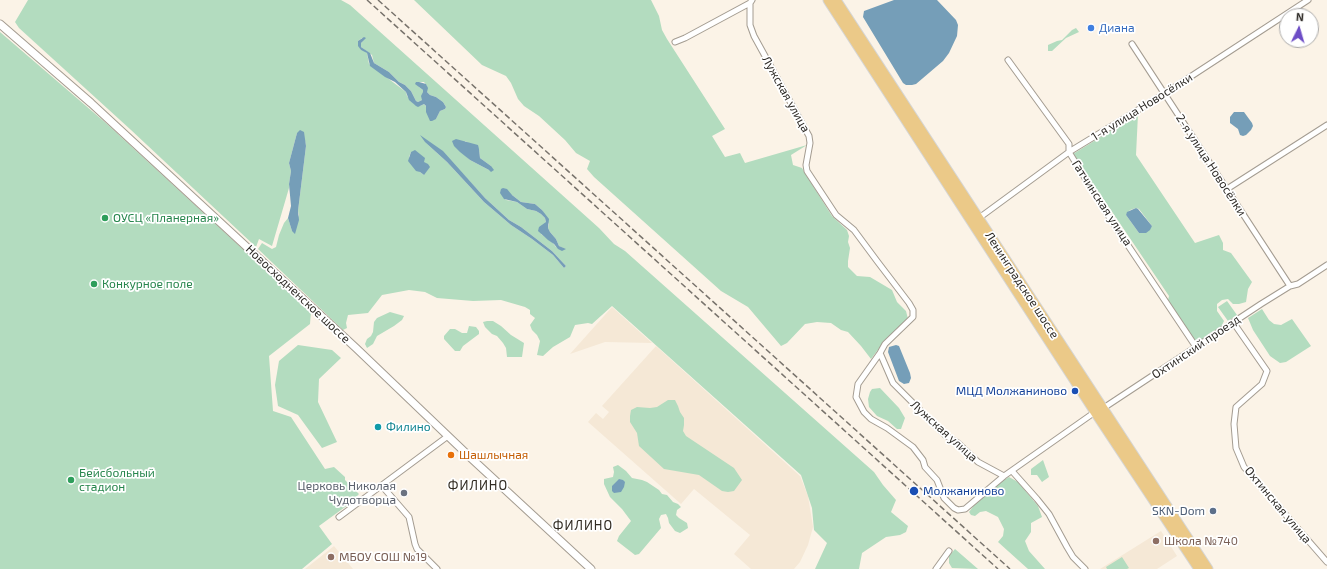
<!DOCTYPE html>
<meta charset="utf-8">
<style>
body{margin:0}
#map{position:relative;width:1327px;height:569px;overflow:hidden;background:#fbf3e7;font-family:"Exo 2",sans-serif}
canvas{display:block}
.north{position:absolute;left:1279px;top:8px;width:40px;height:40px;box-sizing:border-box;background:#fff;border:1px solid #abaaa9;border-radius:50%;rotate:5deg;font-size:11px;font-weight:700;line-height:16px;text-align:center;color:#2e2b27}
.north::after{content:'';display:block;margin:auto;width:14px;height:18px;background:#6d4dc6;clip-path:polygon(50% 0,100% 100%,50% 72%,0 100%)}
</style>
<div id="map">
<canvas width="1327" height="569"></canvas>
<div class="north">N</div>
</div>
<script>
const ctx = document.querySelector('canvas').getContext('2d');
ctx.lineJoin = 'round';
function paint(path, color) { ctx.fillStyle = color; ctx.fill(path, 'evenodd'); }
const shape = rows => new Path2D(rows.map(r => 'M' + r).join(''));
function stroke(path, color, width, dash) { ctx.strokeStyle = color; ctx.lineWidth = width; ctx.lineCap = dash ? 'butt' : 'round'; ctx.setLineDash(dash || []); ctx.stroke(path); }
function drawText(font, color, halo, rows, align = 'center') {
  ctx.font = font + ' "Exo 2",sans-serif'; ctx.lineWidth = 3.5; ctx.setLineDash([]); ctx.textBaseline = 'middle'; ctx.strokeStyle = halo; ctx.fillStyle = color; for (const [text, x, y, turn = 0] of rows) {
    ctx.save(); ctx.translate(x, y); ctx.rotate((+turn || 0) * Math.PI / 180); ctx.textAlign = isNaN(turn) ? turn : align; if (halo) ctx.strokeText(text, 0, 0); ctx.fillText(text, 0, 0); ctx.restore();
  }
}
paint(shape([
 [612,307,652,343,605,342,570,354],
 [656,346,800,476,808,496,813,527,808,545,800,562,794,569,751,569,734,554,750,535,694,489,681,504,588,422,596,413,603,419,609,412,602,406],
 [1161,531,1177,556,1157,569,1100,569],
 [334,546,353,569,305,569]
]), '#f5e8d6');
paint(shape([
 [28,0,341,0,350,5,599,228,614,244,625,251,874,472,883,485,896,500,891,512,908,526,906,532,900,535,886,537,862,553,859,569,815,569,827,543,814,530,812,508,801,475,612,306,592,324,588,323,575,325,570,337,553,347,543,356,537,355,540,341,537,335,532,330,530,325,535,318,530,314,530,310,525,307,501,300,473,301,437,298,425,292,409,290,382,295,368,313,348,315,346,323,347,328,343,330,258,249,262,243,272,249,276,247,279,235,284,223,288,218,292,231,299,215,298,211,306,146,305,141,297,133,289,163,291,171,289,184,289,188,272,246,259,239,256,247,131,130,19,28,15,22],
 [362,38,365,38,361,43,361,47,372,55,374,63,389,72,399,82,405,85,411,91,416,101,418,102,422,100,423,92,423,90,419,87,417,82,424,82,427,86,427,92,430,95,436,97,443,102,446,107,445,109,440,111,436,119,424,104,420,106,414,104,407,96,406,92,369,64,367,53,366,51,361,50,358,41],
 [465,141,479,149,480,158,491,166,489,170,470,160,467,157],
 [425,142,464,175,485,198,509,220,521,227,552,251,566,266,564,268,553,255,532,239,511,225,484,202,447,162],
 [411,152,424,162,424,175,420,172,409,157],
 [512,195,521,202,535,204,542,210,549,224,548,228,550,232,556,239,559,246,565,249,556,247,552,242,541,234,546,222,545,218,541,214,536,211,527,209,517,202,506,200,503,197],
 [414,0,651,0,659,16,662,30,667,39,725,129,712,136,725,157,740,153,745,163,807,145,791,155,793,165,802,168,806,175,832,216,847,230,849,236,848,242,850,248,848,261,848,267,857,276,870,277,892,290,897,302,906,311,908,319,886,339,871,359,861,346,848,332,841,330,831,323,817,322,805,324,787,343,781,346,748,307,721,291,594,177,587,169,590,161,576,153,565,140,539,116,524,106,518,99,511,83,506,76,482,65],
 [1076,28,1079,32,1066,38,1052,51,1048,51,1048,45,1057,41,1062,40,1072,30],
 [0,32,107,124,311,312,310,324,269,356,273,411,291,417,325,469,334,467,345,477,345,480,359,494,356,497,356,499,319,526,332,544,302,569,0,569],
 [1138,114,1136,155,1195,243,1219,235,1223,243,1223,250,1231,253,1252,282,1248,289,1246,302,1239,304,1233,304,1228,299,1222,300,1217,304,1217,311,1224,321,1221,327,1210,333,1200,341,1196,342,1168,300,1169,296,1073,154],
 [1136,208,1139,209,1152,226,1139,233,1126,215,1130,210],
 [1227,301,1237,315,1228,321,1218,307],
 [1262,309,1269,320,1274,324,1281,325,1292,319,1311,346,1286,362,1280,363,1270,356,1253,330,1248,318],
 [390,312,404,316,402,320,394,326,377,336,373,344,367,348,365,344,367,339,371,336,373,332,374,322,377,318],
 [487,321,493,321,501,326,511,335,524,343,522,357,507,357,506,348,503,343,497,336,492,334,485,327,483,322],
 [469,326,476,327,479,331,479,334,463,346,460,351,455,351,444,339,444,336,450,329,455,329,462,333,467,333],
 [298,345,332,350,341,358,319,379,318,402,337,442,322,448,298,415,278,406,275,385,279,361],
 [880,388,899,408,905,418,901,429,897,429,888,421,877,416,869,407,868,399,870,392,872,389],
 [668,400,675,400,678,406,680,412,684,418,684,425,683,431,686,436,734,468,742,480,734,491,728,492,722,491,699,475,664,469,639,446,637,433,630,422,630,416,631,410,637,407,650,408,657,407],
 [1043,460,1049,477,1042,482,1037,475,1031,475,1031,469],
 [618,465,626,471,632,478,642,480,647,482,659,490,662,494,667,495,673,502,678,504,681,507,677,510,676,515,679,518,687,523,688,528,680,533,675,531,669,523,668,518,666,514,661,515,659,519,661,528,639,554,635,555,617,541,619,536,631,521,622,509,610,497,604,484,604,479,613,477,614,472,613,467],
 [1009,477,1018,482,1038,506,1042,517,1031,523,1031,532,1025,541,1029,551,1045,569,1028,569,998,542,1003,536,1004,529,998,517,986,511,980,512,975,516,971,515,969,512,975,504,999,483],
 [955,549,978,569,952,568,949,563,949,556],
 [1122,557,1129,568,1127,569,1107,569,1106,567]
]), '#b3dcbf');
paint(shape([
 [894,0,937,0,956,20,958,25,957,36,949,53,943,61,916,84,912,85,906,85,903,83,863,17,864,11],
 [364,37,366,38,361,43,361,47,370,53,374,63,389,72,399,82,405,85,411,91,416,101,418,102,422,100,421,96,423,92,423,90,415,84,416,82,419,82,426,84,428,88,427,92,430,95,436,97,443,102,446,107,445,109,440,111,436,119,432,121,430,121,426,112,426,106,424,104,418,107,416,106,409,100,406,92,395,82,385,77,370,66,367,53,361,50,358,46,358,41],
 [1234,112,1244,112,1252,123,1253,126,1251,130,1246,135,1243,136,1240,135,1238,129,1230,123,1230,117],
 [300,130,304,132,306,146,298,211,299,220,295,234,292,231,288,218,291,206,289,184,291,171,289,163,297,133],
 [420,135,443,151,485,198,509,220,521,227,552,251,566,266,564,268,553,255,532,239,511,225,484,202,447,162,425,142],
 [456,139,478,145,479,149,480,158,491,166,494,170,491,172,489,170,470,160,460,152,454,146,452,141],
 [415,150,425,158,424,162,428,164,430,167,424,175,420,172,416,171,408,161,411,152],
 [503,188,507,189,512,195,521,202,535,204,542,210,549,219,548,228,550,232,556,239,559,246,566,249,562,251,558,249,554,244,548,240,538,231,539,227,546,222,545,218,541,214,536,211,527,209,517,202,504,199,500,193,501,189],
 [1136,208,1138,209,1152,226,1150,230,1146,233,1139,233,1126,215,1127,212],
 [896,345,899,346,910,373,911,378,909,383,904,384,899,381,888,352,889,347],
 [619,479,623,480,625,482,624,487,621,492,614,493,612,491,612,486]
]), '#759eb8');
const street = shape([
 [750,3,750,25,754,36,809,136,810,143,806,165,807,171,836,215,854,230,877,261,909,303,913,310,913,317,885,344,880,353,893,383,945,435,958,443,978,462,1004,476],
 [675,42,685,38,750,3,752,0],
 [1132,44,1290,286],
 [1008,60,1069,144,1069,152,1109,217,1196,347],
 [1227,189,1327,125],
 [979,218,1069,152,1164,94,1308,0],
 [1233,322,1267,371,1262,384,1236,407,1234,424,1236,448,1244,467,1327,562],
 [880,353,858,384,856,397,864,412,871,419,887,428,913,447,923,460,925,467,937,480,944,498,954,508,958,510,965,509,1004,476,1095,412],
 [1102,409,1261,304,1290,286,1298,284,1327,265],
 [1012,471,1037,499,1049,514,1067,547,1073,557,1085,569],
 [382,486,409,517,415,544,417,549,437,569],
 [339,517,448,436],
 [936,569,949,551]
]);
const secondary = shape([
 [0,24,91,103,356,348,472,459,591,569]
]);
const highway = shape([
 [828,0,1095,412,1199,569],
 [836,0,1208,569]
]);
stroke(street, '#a49c91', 7);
stroke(secondary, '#a49c91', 9);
stroke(highway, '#d5d5d4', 11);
stroke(street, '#fff', 5);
stroke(secondary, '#fff', 7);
stroke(highway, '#ebc988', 9);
stroke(shape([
 [367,0,998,569],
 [378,0,1010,569]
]), '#78736c', 1.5, [6, 3]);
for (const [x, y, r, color] of [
 [1091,28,4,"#3f7fe0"],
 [105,218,4,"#2e9e5b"],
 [94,284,4,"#2e9e5b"],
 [1075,391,4,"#1a4fb4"],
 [378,427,4,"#0f9aa8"],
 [451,455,4,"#e8710a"],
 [71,480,4,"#2e9e5b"],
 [914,491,5,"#1a4fb4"],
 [404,493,4,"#6b7280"],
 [1213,511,4,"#5c6f8a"],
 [1156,541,4,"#8d6e63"],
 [331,557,4,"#8d6e63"]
]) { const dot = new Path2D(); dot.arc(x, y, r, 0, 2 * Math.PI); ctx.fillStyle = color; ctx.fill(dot); stroke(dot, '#fff', 1.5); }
drawText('12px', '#366cbe', '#fff', [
 ["Диана",1099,28]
], 'left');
drawText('12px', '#2e2b27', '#fff', [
 ["Лужская улица",786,94,61],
 ["1-я улица Новосёлки",1142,107,-32],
 ["2-я улица Новосёлки",1211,165,57],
 ["Гатчинская улица",1102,203,57],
 ["Ленинградское шоссе",1022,285,57],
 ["Новосходненское шоссе",298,294,43],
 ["Охтинский проезд",1196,347,-34],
 ["Лужская улица",944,431,42],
 ["Охтинская улица",1278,505,50]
]);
drawText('12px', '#27864d', '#fff', [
 ["ОУСЦ «Планерная»",113,218],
 ["Конкурное поле",102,284],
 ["Бейсбольный",79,473],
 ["стадион",79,487]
], 'left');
drawText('12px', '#164399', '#fff', [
 ["МЦД Молжаниново",1067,391],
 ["Молжаниново",923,491,"left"]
], 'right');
drawText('12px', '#0d838f', '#fff', [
 ["Филино",386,427]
], 'left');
drawText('12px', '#c56008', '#fff', [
 ["Шашлычная",459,455]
], 'left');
drawText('12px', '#5b616d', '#fff', [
 ["Церковь Николая",396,486],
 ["Чудотворца",396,500]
], 'right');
drawText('12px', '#4e5e75', '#fff', [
 ["SKN-Dom",1205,511]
], 'right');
drawText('12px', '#785e54', '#fff', [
 ["Школа №740",1164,541],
 ["МБОУ СОШ №19",339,557]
], 'left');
ctx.letterSpacing = '1px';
drawText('13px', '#312b22', '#fff', [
 ["ФИЛИНО",478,486],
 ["ФИЛИНО",583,526]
]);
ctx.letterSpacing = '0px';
</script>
